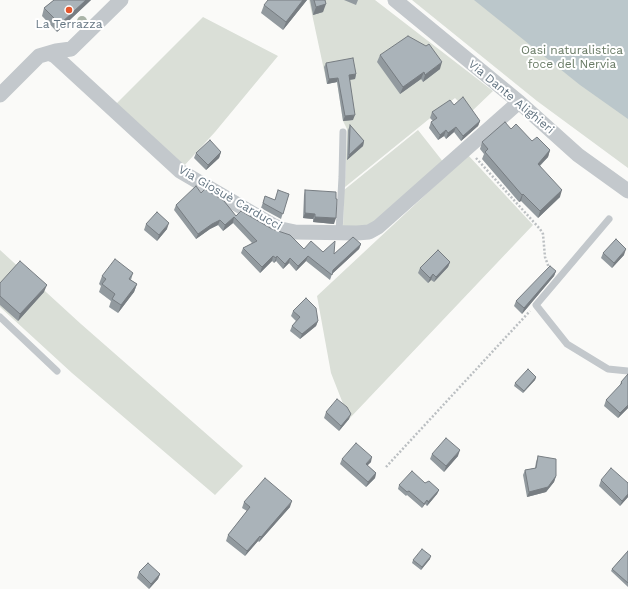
<!DOCTYPE html>
<meta charset="utf-8">
<style>
body{margin:0}
canvas{display:block;background:#fafaf8}
</style>
<canvas width="628" height="589"></canvas>
<script>
const ctx = document.querySelector('canvas').getContext('2d');
ctx.lineJoin = 'round';
function paint(path, color) { ctx.fillStyle = color; ctx.fill(path, 'evenodd'); }
const shape = rows => new Path2D(rows.map(r => 'M' + r).join(''));
function stroke(path, color, width, dash) { ctx.strokeStyle = color; ctx.lineWidth = width; ctx.lineCap = dash ? 'butt' : 'round'; ctx.setLineDash(dash || []); ctx.stroke(path); }
function drawText(font, color, halo, rows, align = 'center') {
  ctx.font = font + ' "Work Sans",sans-serif'; ctx.lineWidth = 4; ctx.setLineDash([]); ctx.textBaseline = 'middle'; ctx.strokeStyle = halo; ctx.fillStyle = color; for (const [text, x, y, turn = 0] of rows) {
    ctx.save(); ctx.translate(x, y); ctx.rotate((+turn || 0) * Math.PI / 180); ctx.textAlign = isNaN(turn) ? turn : align; if (halo) ctx.strokeText(text, 0, 0); ctx.fillText(text, 0, 0); ctx.restore();
  }
}
paint(shape([
 [309,0,375,0,493,91,470,113,455,98,345,187,347,129,343,121,337,82,327,84],
 [412,0,628,0,628,168,537,101],
 [203,17,278,56,215,132,183,167,114,106],
 [418,130,444,163,370,225,343,228,344,190],
 [468,155,533,225,349,419,331,373,317,296],
 [0,250,81,324,243,466,215,495,72,373,0,307]
]), '#dadfd7');
paint(shape([
 [474,0,628,0,628,119,580,85]
]), '#bbc7cb');
stroke(shape([
 [476,158,540,229,543,234,545,257,549,268],
 [386,467,530,311]
]), '#bbbfc2', 2.5, [2, 2]);
stroke(shape([
 [609,219,536,305,567,344,608,369,628,371],
 [339,232,342,177,343,132],
 [0,317,57,371]
]), '#c3c8cc', 7);
stroke(shape([
 [395,0,519,102,578,155,628,191],
 [49,53,55,56,180,171,274,226,281,229,295,232,357,233,369,232,378,227,519,102],
 [0,95,39,56,56,51,71,49,121,0]
]), '#c3c8cc', 15);
ctx.fillStyle = '#aab4a7';
for (const [x, y] of [
 [82,21]
]) { ctx.beginPath(); ctx.arc(x, y, 5, 0, 2 * Math.PI); ctx.fill(); }
paint(shape([
 [54,0,91,0,57,32,42,16,44,8],
 [307,0,283,30,261,13,264,5],
 [310,0,325,0,323,12,313,15],
 [344,0,358,0,356,5],
 [380,55,440,69,423,82,421,79,400,94,377,62],
 [326,63,356,74,355,79,350,80,353,120,343,121,337,82,327,84,324,67],
 [454,105,480,121,478,126,461,141,454,132,446,139,444,136,438,140,429,128,431,122,433,121,430,118,432,112],
 [350,125,364,141,363,146,347,160,348,130],
 [511,129,532,141,550,150,548,157,540,166,560,197,538,218,521,201,519,202,482,159,484,154,480,149,482,142],
 [221,152,219,158,206,170,194,158,196,153],
 [305,190,334,224,313,222,313,219,303,218,304,195],
 [201,193,236,216,304,249,334,254,361,244,359,249,332,274,330,280,306,261,296,271,289,263,283,269,276,261,274,263,272,261,260,273,241,253,243,248,252,243,233,223,223,231,218,225,210,229,196,239,174,210,176,205],
 [289,194,281,219,261,208,265,196,275,200],
 [146,224,167,229,157,241,144,230],
 [603,253,624,255,612,268,601,258],
 [450,262,448,267,434,282,431,280,428,283,418,273,420,268],
 [556,271,554,276,522,314,514,306,516,301],
 [133,273,131,280,137,284,134,292,118,313,109,307,111,301,99,292,101,286,99,284,102,276],
 [0,283,44,292,18,321,0,305],
 [293,311,318,321,316,326,300,339,290,331,292,326,296,321,291,316],
 [628,374,628,408,618,418,604,406,606,400,619,387,621,382],
 [536,377,535,380,523,393,514,386,515,383],
 [326,412,349,419,339,431,324,418],
 [432,454,458,456,444,472,430,459],
 [538,456,556,476,554,482,546,492,527,497,523,475,525,470,535,468,536,462],
 [342,459,371,462,367,465,376,473,375,478,366,487,340,464],
 [601,480,628,483,628,497,620,506,599,486],
 [425,483,439,490,437,494,427,506,425,504,422,508,407,495,406,496,398,489,399,485],
 [244,502,290,507,259,542,258,541,245,556,226,541,228,535,247,511,242,508],
 [628,551,628,587,611,571,612,569],
 [430,559,421,570,412,563,413,560],
 [139,572,160,574,158,579,149,589,137,578]
]), '#929a9f');
paint(shape([
 [86,0,91,0,57,32,60,24],
 [303,0,307,0,283,30,286,22],
 [326,4,323,12,313,15,316,7],
 [442,62,440,69,423,82,425,75],
 [424,72,421,79,400,94,403,87],
 [356,74,355,79,347,80,349,75],
 [338,78,337,82,327,84,329,79],
 [355,115,353,120,343,121,345,116],
 [480,121,478,126,461,141,463,136],
 [456,127,454,132,446,139,448,133],
 [446,130,444,136,438,140,440,135],
 [364,141,363,146,347,160,349,155],
 [550,150,548,157,535,170,538,164],
 [221,152,219,158,206,170,208,165],
 [562,190,560,197,538,218,540,211],
 [523,194,521,201,519,202,522,195],
 [305,213,315,214,313,219,303,218],
 [234,217,233,223,223,231,225,225],
 [315,217,336,218,334,224,313,222],
 [220,220,218,225,210,229,196,239,198,234,212,224],
 [169,223,167,229,157,241,159,235],
 [361,244,359,249,332,274,333,270],
 [626,249,624,255,612,268,614,263],
 [273,256,272,261,260,273,262,267],
 [277,256,276,261,274,263,276,258],
 [308,256,306,261,296,271,298,266],
 [290,258,289,263,283,269,285,264],
 [450,262,448,267,434,282,436,277],
 [556,271,554,276,522,314,524,308],
 [433,274,431,280,428,283,430,278],
 [137,284,134,292,118,313,121,305],
 [47,285,44,292,18,321,20,314],
 [318,321,316,326,300,339,302,334],
 [536,377,535,380,523,393,524,391],
 [628,405,628,408,618,418,620,413],
 [351,414,349,419,339,431,341,426],
 [460,450,458,456,444,472,446,466],
 [372,457,371,462,364,469,366,464],
 [376,473,375,478,366,487,368,482],
 [556,476,554,482,546,492,527,497,529,492],
 [439,490,437,494,427,506,428,502],
 [628,494,628,497,620,506,622,501],
 [427,500,425,504,422,508,424,504],
 [292,501,290,507,259,542,261,537],
 [260,536,258,541,245,556,247,551],
 [431,556,430,559,421,570,422,567],
 [160,574,158,579,149,589,151,584]
]), '#777d82');
const building = shape([
 [54,0,86,0,60,24,44,8,54,0],
 [268,0,303,0,286,22,264,5,268,0],
 [314,0,325,0,326,4,316,7,314,0],
 [408,36,426,46,429,44,442,62,425,75,424,72,403,87,380,55,408,36],
 [353,58,356,74,349,75,355,115,345,116,338,78,329,79,326,63,353,58],
 [463,97,480,121,463,136,456,127,448,133,446,130,440,135,431,122,437,118,432,112,450,100,454,105,463,97],
 [505,122,511,129,516,124,532,141,537,137,550,150,538,164,562,190,540,211,523,194,522,195,485,152,488,149,482,142,505,122],
 [350,125,364,141,349,155,350,127,350,125],
 [210,140,221,152,208,165,196,153,210,140],
 [196,186,201,193,205,189,224,201,236,216,241,211,272,229,290,235,304,249,311,241,323,252,335,241,334,254,353,237,361,244,333,270,332,275,308,256,298,266,290,258,285,264,277,256,276,258,273,256,262,267,243,248,257,241,234,217,225,225,220,220,212,224,198,234,176,205,196,186],
 [278,190,289,194,283,214,263,203,265,196,275,200,278,190],
 [305,190,336,192,336,199,337,199,336,218,315,217,315,214,305,213,305,190],
 [157,212,169,223,159,235,146,224,157,212],
 [616,239,626,249,614,263,603,253,616,239],
 [438,250,450,262,436,277,433,274,430,278,420,268,438,250],
 [115,259,133,273,129,279,137,284,121,305,112,299,115,294,102,284,106,279,102,276,115,259],
 [20,261,47,285,20,314,0,296,0,283,20,261],
 [550,266,556,271,524,308,516,301,550,266],
 [306,298,316,308,318,321,302,334,292,326,300,317,293,311,306,298],
 [528,369,536,377,524,391,515,383,528,369],
 [628,374,628,405,620,413,606,400,622,383,621,382,628,374],
 [337,399,347,407,351,414,341,426,326,412,337,399],
 [446,438,460,450,446,466,432,454,446,438],
 [356,443,372,457,366,464,376,473,368,482,342,459,356,443],
 [538,456,556,459,556,476,548,487,529,492,525,470,536,468,538,456],
 [611,468,628,483,628,494,622,501,601,480,611,468],
 [412,471,425,483,429,481,439,490,428,502,427,500,424,504,409,491,407,492,399,485,412,471],
 [265,478,292,501,261,537,260,536,247,551,228,535,250,507,244,502,265,478],
 [422,549,431,556,422,567,413,560,422,549],
 [628,551,628,583,612,569,628,551],
 [148,563,160,574,151,584,139,572,148,563]
]);
paint(building, '#aab3b9');
stroke(building, '#777d82', 1);
for (const [x, y, r, color] of [
 [69,10,4,"#e4572e"]
]) { const dot = new Path2D(); dot.arc(x, y, r, 0, 2 * Math.PI); ctx.fillStyle = color; ctx.fill(dot); stroke(dot, '#fff', 1.5); }
drawText('12px', '#657683', '#fff', [
 ["La Terrazza",69,24]
]);
drawText('12px', '#687a64', '#fff', [
 ["Oasi naturalistica",572,50],
 ["foce del Nervia",572,64]
]);
drawText('12px', '#657683', '#fff', [
 ["Via Dante Alighieri",511,97,40],
 ["Via Giosuè Carducci",230,198,30]
]);
</script>
